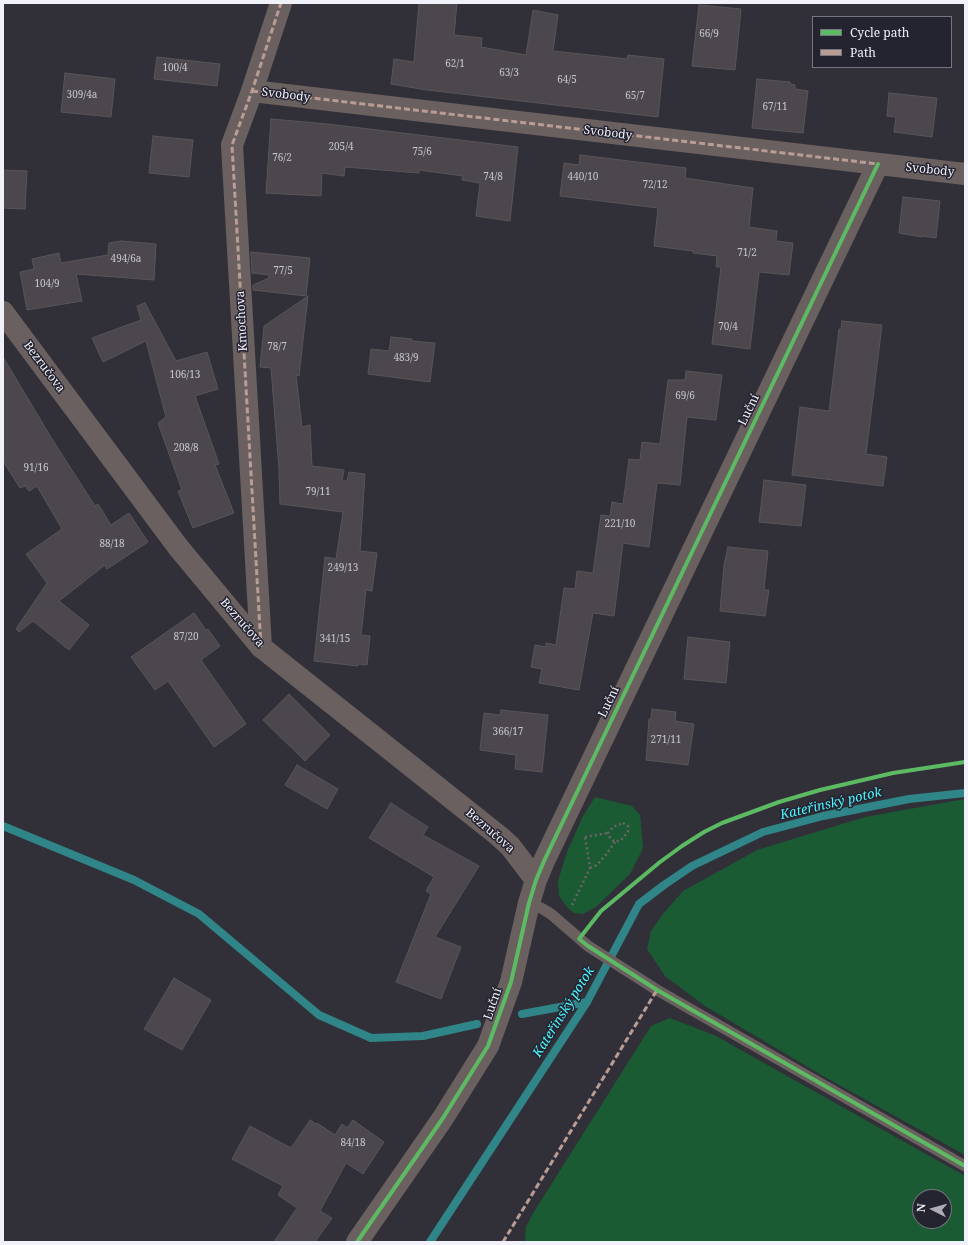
<!DOCTYPE html>
<meta charset="utf-8">
<style>
body{margin:0}
#map{position:relative;width:968px;height:1245px;overflow:hidden;background:#313038;font-family:"Noto Serif",serif}
canvas{display:block}
.frame{position:absolute;inset:0;border:4px solid #f1f1fa;pointer-events:none}
.legend{position:absolute;left:812px;top:16px;width:140px;height:52px;box-sizing:border-box;background:#242330;border:1px solid #767581;margin:0;padding:5px 7px;list-style:none;font-size:12px;color:#f1f1fa}
.legend li{display:flex;align-items:center;gap:8px;height:20px}
.legend b{width:20px;border:1px solid #767581}
.north{position:absolute;left:912px;top:1189px;width:40px;height:40px;box-sizing:border-box;background:#242330;border:1px solid #767581;border-radius:50%;rotate:276deg;font-size:11px;font-weight:700;line-height:16px;text-align:center;color:#f1f1fa}
.north::after{content:'';display:block;margin:auto;width:14px;height:18px;background:#aeadb6;clip-path:polygon(50% 0,100% 100%,50% 72%,0 100%)}
</style>
<div id="map">
<canvas width="968" height="1245"></canvas>
<div class="frame"></div>
<ul class="legend">
<li><b style="height:5px;background:#5cba63"></b>Cycle path</li>
<li><b style="height:5px;background:#b99d93"></b>Path</li>
</ul>
<div class="north">N</div>
</div>
<script>
const ctx = document.querySelector('canvas').getContext('2d');
ctx.lineJoin = 'round';
function paint(path, color) { ctx.fillStyle = color; ctx.fill(path, 'evenodd'); }
const shape = rows => new Path2D(rows.map(r => 'M' + r).join(''));
function stroke(path, color, width, dash) { ctx.strokeStyle = color; ctx.lineWidth = width; ctx.lineCap = dash ? 'butt' : 'round'; ctx.setLineDash(dash || []); ctx.stroke(path); }
function drawText(font, color, halo, rows, align = 'center') {
  ctx.font = font + ' "Noto Serif",serif'; ctx.lineWidth = 3; ctx.setLineDash([]); ctx.textBaseline = 'middle'; ctx.strokeStyle = halo; ctx.fillStyle = color; for (const [text, x, y, turn = 0] of rows) {
    ctx.save(); ctx.translate(x, y); ctx.rotate((+turn || 0) * Math.PI / 180); ctx.textAlign = isNaN(turn) ? turn : align; if (halo) ctx.strokeText(text, 0, 0); ctx.fillText(text, 0, 0); ctx.restore();
  }
}
paint(shape([
 [595,797,632,806,640,815,643,848,630,874,596,907,583,914,574,913,568,908,559,896,558,881,567,852,583,816],
 [965,799,965,1155,823,1076,705,1006,665,976,647,949,651,931,663,914,683,891,757,850,865,817],
 [670,1018,716,1036,965,1176,965,1242,525,1242,526,1227,532,1215,651,1026],
 [920,1197,944,1197,944,1221,920,1221]
]), '#1a5b34');
stroke(shape([
 [3,826,134,880,199,914,319,1015,371,1038,423,1036,477,1024],
 [522,1014,587,1002],
 [430,1242,587,1002,639,904,664,885,692,866,763,832,823,816,909,799,965,793]
]), '#308588', 8);
const building = shape([
 [419,3,457,3,454,35,482,38,481,47,526,55,533,10,558,15,553,51,627,59,628,55,664,59,658,117,427,90,391,84,394,59,414,62,419,3],
 [699,5,741,9,735,70,692,66,699,5],
 [157,57,220,64,217,86,154,79,157,57],
 [65,73,115,79,111,117,61,112,65,73],
 [757,79,790,82,790,84,795,85,795,89,808,91,803,133,752,128,757,79],
 [889,93,937,98,932,137,894,132,896,117,887,116,889,93],
 [271,119,328,124,518,147,510,221,476,216,480,183,462,180,463,176,419,170,419,173,345,167,344,176,322,173,321,196,266,193,271,119],
 [153,136,193,140,189,177,149,173,153,136],
 [580,155,686,168,685,178,753,188,749,227,777,231,776,241,793,243,789,275,759,272,750,349,712,344,721,267,716,267,717,256,693,253,693,251,654,246,658,208,560,196,564,163,579,165,580,155],
 [3,170,27,171,25,209,3,208,3,170],
 [903,197,940,201,936,238,922,236,922,237,899,233,903,197],
 [121,241,156,244,154,280,76,274,82,301,27,310,20,272,34,269,32,259,59,253,61,263,108,255,109,243,121,241],
 [251,252,310,258,306,296,253,290,253,285,269,278,269,275,252,273,251,252],
 [308,296,299,376,296,375,302,427,310,425,312,466,344,470,342,481,347,481,349,472,365,474,360,551,377,553,372,591,366,590,361,635,370,636,367,665,358,664,358,666,314,661,325,557,336,559,343,512,280,504,279,469,271,368,260,367,264,326,308,296],
 [145,303,176,361,207,352,218,389,195,396,219,464,215,465,234,513,193,528,178,491,182,490,158,423,166,417,146,341,103,362,92,338,141,320,137,306,145,303],
 [842,321,882,325,866,454,887,457,883,486,792,475,800,407,829,411,839,329,841,329,842,321],
 [391,337,412,339,412,341,435,343,430,382,368,374,371,349,389,351,391,337],
 [3,357,52,439,95,506,98,504,111,525,129,513,148,542,107,569,105,565,59,601,89,625,69,650,33,621,19,632,16,629,47,583,26,554,62,529,37,486,29,491,25,486,20,488,3,461,3,357],
 [686,371,722,375,716,420,687,417,680,485,657,483,649,547,623,543,614,616,593,613,579,690,539,683,542,669,531,667,535,645,546,647,546,643,556,645,564,588,575,589,577,571,593,573,601,515,610,516,612,502,623,504,629,459,640,460,642,442,660,444,668,380,685,380,686,371],
 [764,480,806,485,801,526,759,522,764,480],
 [728,547,768,551,764,590,769,590,765,616,720,611,724,565,728,547],
 [194,613,206,630,208,629,220,646,201,660,246,724,214,747,168,681,155,690,131,657,194,613],
 [688,637,730,642,726,683,684,679,688,637],
 [289,694,330,735,305,761,263,720,289,694],
 [652,709,676,712,675,721,694,724,688,765,646,760,649,719,651,719,652,709],
 [501,710,548,715,542,772,515,769,516,755,480,750,484,713,500,715,501,710],
 [297,765,338,789,327,809,285,785,297,765],
 [391,803,428,827,423,835,479,866,435,937,461,947,441,999,396,982,431,894,426,891,434,877,369,838,391,803],
 [174,978,211,1000,182,1050,144,1029,174,978],
 [310,1120,316,1124,317,1123,335,1135,342,1124,347,1128,353,1120,384,1142,363,1174,346,1163,320,1211,332,1218,315,1242,274,1242,297,1208,278,1195,283,1186,232,1159,250,1126,291,1148,310,1120]
]);
paint(building, '#4b474c');
stroke(building, '#58555a', 1);
stroke(shape([
 [623,823,628,826,628,832,621,840,615,842,610,838,608,833,613,827,623,823],
 [585,837,608,833],
 [590,868,597,865,605,856,615,842],
 [572,905,590,868,585,837]
]), '#6c6668', 2.5, [2, 3]);
stroke(shape([
 [529,903,541,908,551,914,588,946,657,990,965,1166]
]), '#6b6060', 11);
stroke(shape([
 [252,91,965,174],
 [3,312,178,547,261,647,499,836,510,846,536,880],
 [261,647,232,145,252,91,281,3],
 [357,1242,443,1118,488,1046,511,982,529,903,536,880,544,861,878,164]
]), '#6b6060', 22);
stroke(shape([
 [252,91,878,164],
 [261,647,232,145,252,91,281,3],
 [503,1242,657,990]
]), '#b99d93', 3, [6, 3]);
stroke(shape([
 [965,762,893,773,820,790,779,802,722,823,704,832,682,846,660,862,601,911,579,939,588,946,657,990,965,1166],
 [357,1242,443,1118,488,1046,511,982,529,903,536,880,544,861,878,164]
]), '#5cba63', 4);
drawText('10px', '#c8c6ce', null, [
 ["66/9",709,34],
 ["62/1",455,64],
 ["100/4",175,68],
 ["63/3",509,73],
 ["64/5",567,80],
 ["309/4a",82,95],
 ["65/7",635,96],
 ["67/11",775,107],
 ["205/4",341,147],
 ["75/6",422,152],
 ["76/2",282,158],
 ["74/8",493,177],
 ["440/10",583,177],
 ["72/12",655,185],
 ["71/2",747,253],
 ["494/6a",126,259],
 ["77/5",283,271],
 ["104/9",47,284],
 ["70/4",728,327],
 ["78/7",277,347],
 ["483/9",406,358],
 ["106/13",185,375],
 ["69/6",685,396],
 ["208/8",186,448],
 ["91/16",36,468],
 ["79/11",318,492],
 ["221/10",620,524],
 ["88/18",112,544],
 ["249/13",343,568],
 ["87/20",186,637],
 ["341/15",335,639],
 ["366/17",508,732],
 ["271/11",666,740],
 ["84/18",353,1143]
]);
drawText('12px', '#f1f1fa', '#242330', [
 ["Svobody",286,95,7],
 ["Svobody",608,133,7],
 ["Svobody",930,170,6],
 ["Kmochova",242,321,-93],
 ["Bezručova",44,367,53],
 ["Luční",749,410,-64],
 ["Bezručova",242,623,49],
 ["Luční",609,702,-64],
 ["Bezručova",490,831,41],
 ["Luční",493,1004,-71]
]);
drawText('italic 13px', '#4bf7fd', '#242330', [
 ["Kateřinský potok",831,804,-13],
 ["Kateřinský potok",564,1012,-58]
]);
</script>
